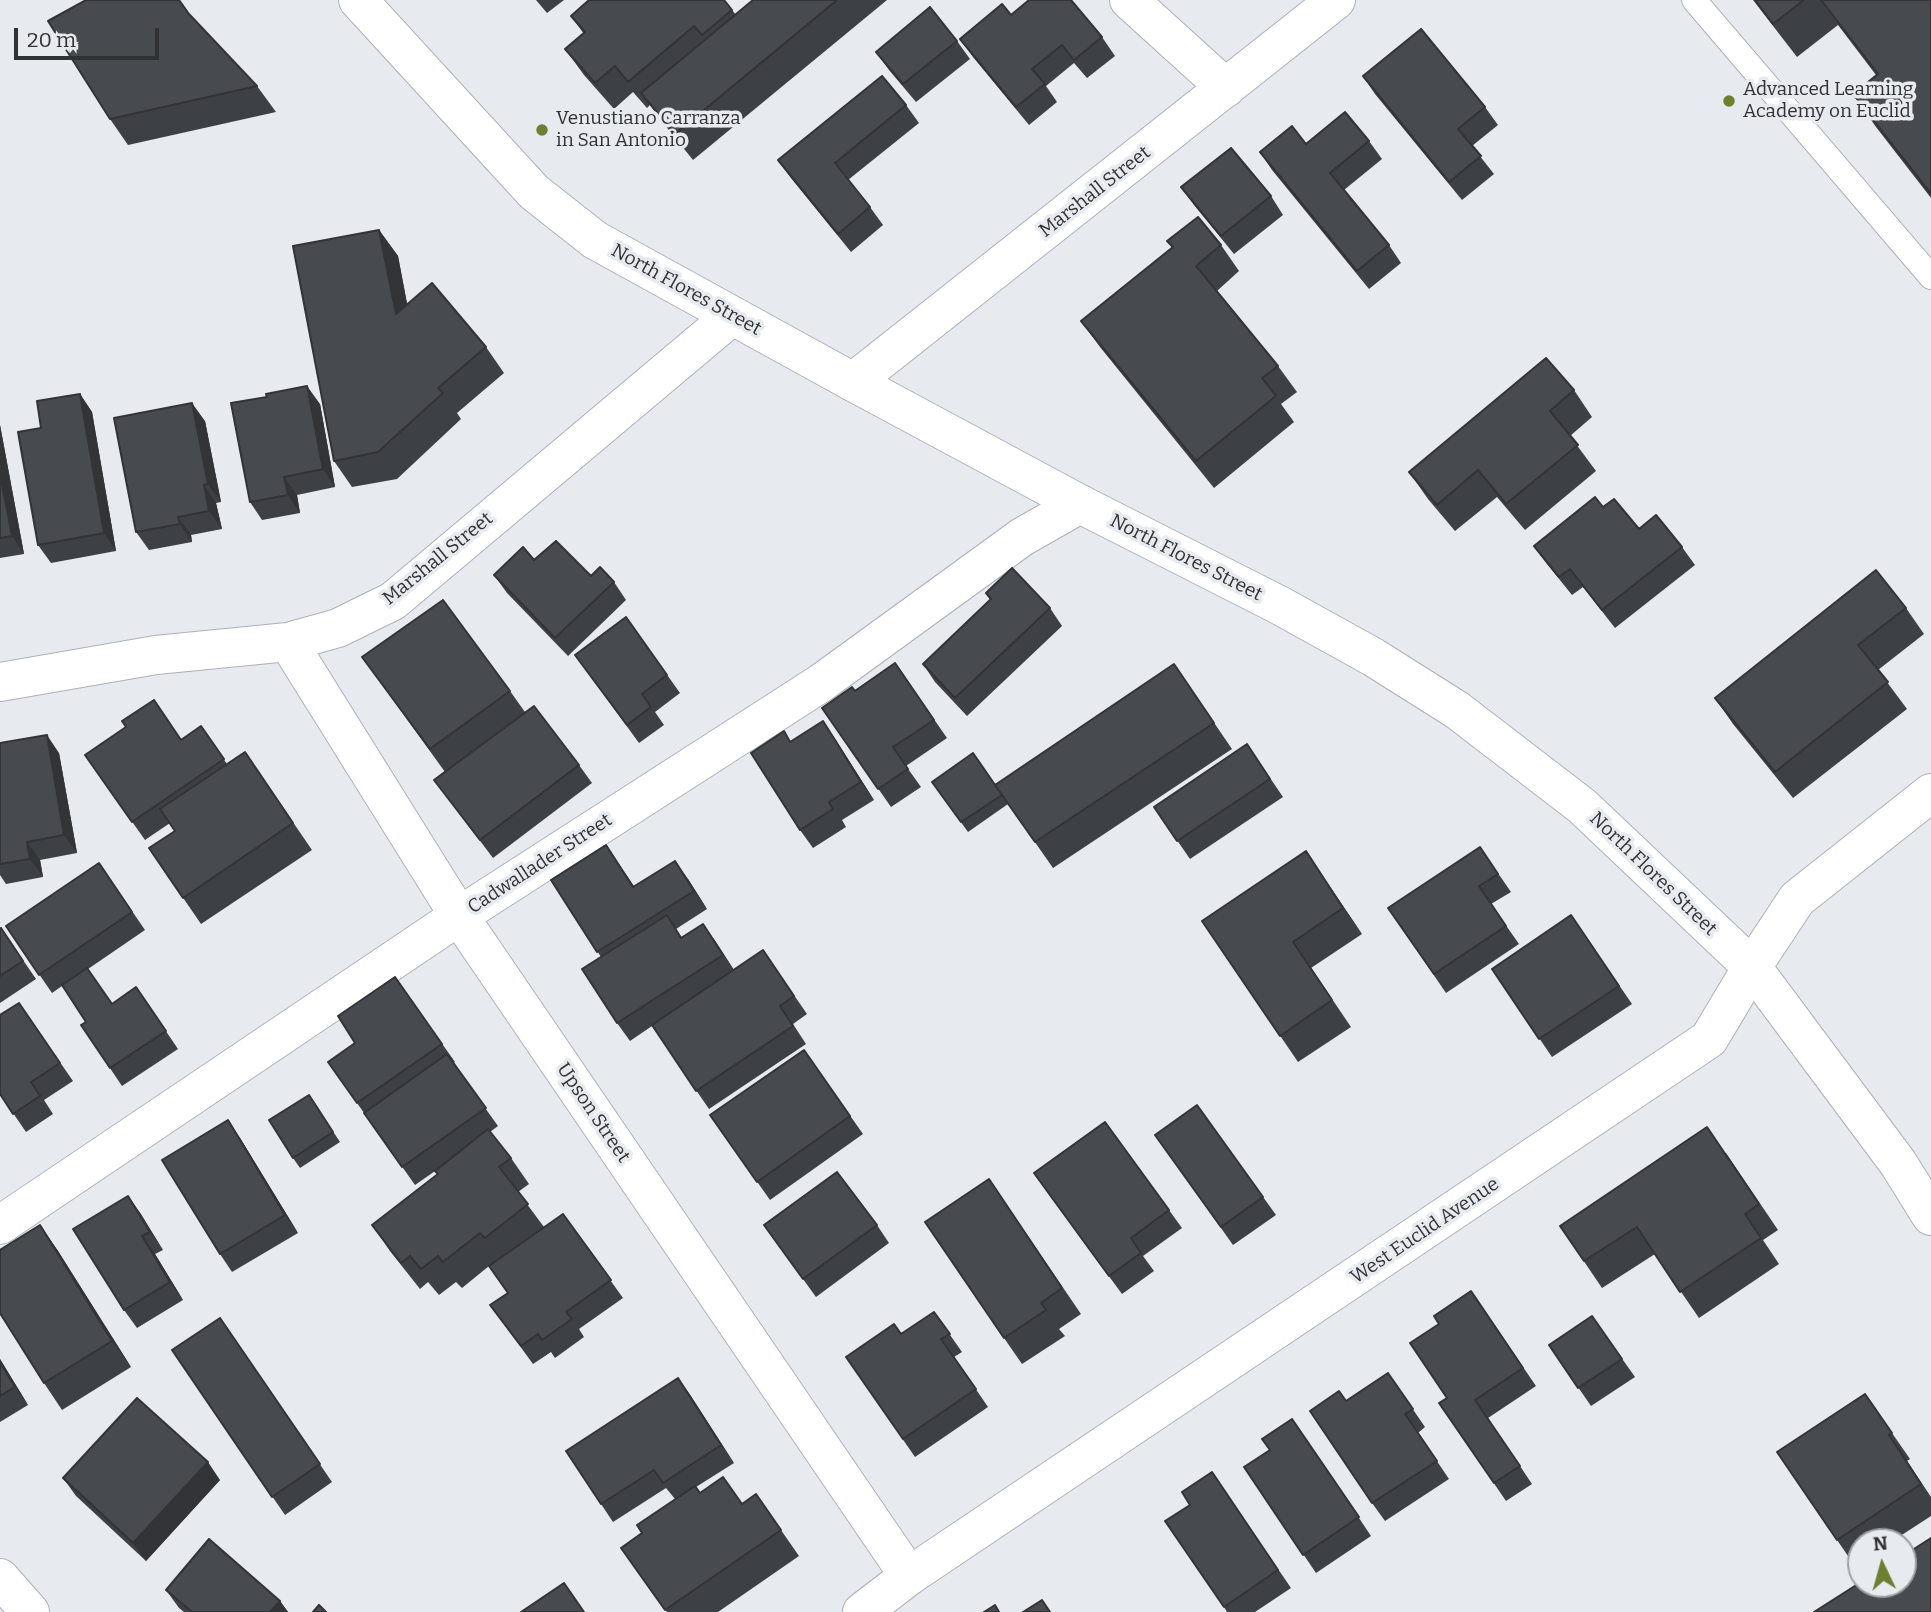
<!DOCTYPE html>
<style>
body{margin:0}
#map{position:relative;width:1931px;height:1612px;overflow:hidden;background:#e7ebf0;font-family:Bitter,serif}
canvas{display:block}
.north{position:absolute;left:1847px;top:1528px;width:70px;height:70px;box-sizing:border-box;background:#e7ebf0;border:2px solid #9ea1a4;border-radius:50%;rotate:355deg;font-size:19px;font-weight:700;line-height:28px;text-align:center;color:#303133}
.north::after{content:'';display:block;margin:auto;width:24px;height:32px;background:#6d8030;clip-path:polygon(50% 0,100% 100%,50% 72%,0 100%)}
.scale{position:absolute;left:14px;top:28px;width:145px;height:32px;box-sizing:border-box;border:4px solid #303133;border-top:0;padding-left:9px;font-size:21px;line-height:24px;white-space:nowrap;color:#303133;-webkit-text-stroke:5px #e7ebf0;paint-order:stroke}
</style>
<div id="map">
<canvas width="1931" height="1612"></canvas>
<div class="north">N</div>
<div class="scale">20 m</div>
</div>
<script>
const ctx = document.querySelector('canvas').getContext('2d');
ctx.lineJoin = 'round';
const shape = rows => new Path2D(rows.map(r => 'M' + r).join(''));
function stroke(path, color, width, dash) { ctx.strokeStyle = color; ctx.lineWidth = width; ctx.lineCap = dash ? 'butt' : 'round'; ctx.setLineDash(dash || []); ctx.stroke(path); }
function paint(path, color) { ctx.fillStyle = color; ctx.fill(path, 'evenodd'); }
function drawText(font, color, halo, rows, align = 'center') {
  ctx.font = font + ' Bitter,serif'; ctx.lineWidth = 7; ctx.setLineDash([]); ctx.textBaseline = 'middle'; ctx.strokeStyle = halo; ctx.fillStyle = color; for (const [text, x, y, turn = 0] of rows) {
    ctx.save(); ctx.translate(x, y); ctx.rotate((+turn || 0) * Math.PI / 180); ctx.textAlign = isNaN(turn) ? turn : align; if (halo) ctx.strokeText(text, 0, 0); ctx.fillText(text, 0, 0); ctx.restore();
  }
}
const lane = shape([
 [1694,0,1931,277]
]);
const street = shape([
 [1129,0,1226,88],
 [853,382,1336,0],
 [288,642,459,916,909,1576],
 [0,682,156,655,288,642,338,628,393,601,732,316],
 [0,1225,459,916,821,683,1022,537,1080,504],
 [862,1612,909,1576,1709,1039,1752,967,1797,899,1931,793]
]);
const secondary = shape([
 [358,0,534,192,595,240,853,382,1080,504,1279,605,1373,657,1457,710,1582,806,1752,967,1898,1163,1931,1216],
 [0,1578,30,1612]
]);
stroke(lane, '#adb1b6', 26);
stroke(street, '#adb1b6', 40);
stroke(secondary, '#adb1b6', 40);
stroke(lane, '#fff', 24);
stroke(street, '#fff', 38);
stroke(secondary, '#fff', 38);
paint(shape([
 [536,0,564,0,547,13],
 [753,0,887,0,693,160,660,119,650,105,647,108,633,92,614,109,584,75,565,49,584,34,571,16,732,10,736,15],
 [1753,0,1931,0,1931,198,1876,127,1853,94,1876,75,1838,25,1797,57],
 [189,14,257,86,276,112,128,145,110,119],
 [1011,15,1102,37,1115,56,1087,78,1074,63,1046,86,1057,102,1029,125,973,57,960,39],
 [957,41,970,59,916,102,889,70,876,52],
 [1363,76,1485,107,1498,125,1472,146,1494,174,1462,200,1375,94],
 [906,105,919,123,848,180,870,207,883,225,851,252,791,178,778,160],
 [1369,141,1382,159,1344,190,1389,245,1401,263,1369,289,1272,170,1260,152,1306,144],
 [1181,187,1271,196,1283,215,1234,254,1194,205],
 [379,230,398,256,407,304,486,347,504,373,457,413,461,419,397,479,352,487,334,461],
 [1167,241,1221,245,1239,271,1217,291,1278,366,1297,392,1281,404,1294,422,1214,488,1100,347,1081,321,1172,248],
 [1574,390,1592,417,1570,436,1596,471,1525,530,1497,497,1455,531,1428,499,1409,472],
 [80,394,92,412,116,551,51,563,38,545,41,428],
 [320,404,335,487,297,495,300,513,262,520,250,502],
 [205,421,221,502,216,503,222,529,191,535,192,542,149,550,136,532],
 [0,425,24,554,0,558],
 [1603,507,1639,529,1682,547,1695,565,1615,628,1583,587,1572,595,1547,564,1534,546],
 [534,560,614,582,626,600,568,656,507,593,494,575],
 [986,593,1050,608,1062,626,967,716,935,682,923,664,990,600],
 [1906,608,1924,634,1878,670,1907,709,1793,798,1733,724,1715,698],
 [626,617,680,693,655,712,664,725,639,743,575,655],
 [362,657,510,691,525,712,579,765,592,783,493,858,434,780,445,772],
 [895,663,947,738,906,766,921,787,891,807,822,708,855,690],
 [1174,664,1232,749,1053,868,995,785],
 [823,721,874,800,842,820,846,827,813,848,800,830,784,731,791,742],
 [201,726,227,764,245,752,312,850,201,924,149,848,175,831,170,823,145,840,85,755,181,740],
 [0,743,59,753,77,853,40,860,43,877,6,884,0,875],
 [1247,744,1283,797,1190,859,1154,807],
 [973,753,1008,804,968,832,932,782],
 [606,845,634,886,688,879,707,909,676,929,682,938,703,924,734,970,763,950,807,1014,793,1024,806,1044,709,1109,652,1026,630,1041,617,1023,601,957,551,880],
 [1480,847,1511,892,1491,904,1519,944,1446,993,1388,908],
 [99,863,145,930,88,969,112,1004,136,987,178,1049,122,1086,81,1025,86,1022,62,986,52,993,6,926],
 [1324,878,1362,934,1311,968,1351,1027,1298,1062,1202,921],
 [1571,915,1632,1004,1552,1057,1492,969],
 [1,928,36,979,0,1003,0,929],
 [395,977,455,1062,453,1063,498,1126,490,1132,511,1158,529,1184,518,1192,544,1227,563,1214,623,1298,579,1329,584,1337,555,1358,551,1352,533,1364,490,1305,508,1293,489,1266,462,1288,456,1282,439,1295,428,1282,420,1289,390,1251,372,1225,438,1174,438,1169,415,1185,328,1062,355,1043],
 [19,1003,73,1081,44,1100,53,1114,26,1132,0,1094],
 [804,1050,863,1134,770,1200,710,1115],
 [309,1095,340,1142,300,1168,293,1158],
 [1197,1105,1276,1215,1233,1245,1155,1135],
 [240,1138,298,1233,232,1272,220,1254],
 [1726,1153,1778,1230,1763,1240,1779,1264,1699,1318,1655,1254,1602,1288,1560,1226],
 [989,1179,1081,1314,1059,1329,1065,1336,1022,1364,1004,1338],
 [1047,1192,1169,1210,1182,1228,1143,1256,1154,1271,1122,1294],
 [128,1196,163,1250,155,1254,183,1300,137,1328,124,1310],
 [40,1225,58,1251,131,1367,62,1410,44,1383],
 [764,1225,877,1225,889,1243,816,1297],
 [1471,1291,1536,1386,1488,1418,1532,1484,1506,1501,1439,1403,1447,1398,1439,1324],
 [934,1312,962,1352,954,1357,988,1407,915,1457,846,1357,901,1334],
 [1592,1316,1635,1377,1591,1406,1549,1345],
 [220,1318,332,1482,285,1515,172,1350],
 [0,1359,28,1405,0,1422],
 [1388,1373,1425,1427,1418,1433,1449,1479,1385,1521,1372,1503,1346,1401],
 [678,1378,734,1463,696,1487,700,1493,742,1504,756,1494,799,1556,718,1612,667,1612,621,1548,642,1533,675,1499,666,1488,613,1522,601,1504],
 [1865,1394,1910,1459,1907,1461,1931,1497,1931,1516,1891,1542,1861,1542,1861,1562,1855,1566,1837,1540],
 [1305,1437,1371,1536,1316,1573,1244,1467,1270,1450],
 [1212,1472,1291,1588,1255,1612,1227,1612,1224,1607],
 [63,1478,220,1480,146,1561,76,1496],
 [166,1590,280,1601,288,1612,184,1612,179,1608]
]), '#3d4044');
paint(shape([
 [379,230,398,256,414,340,396,314],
 [307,386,320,404,335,487,323,469],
 [80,394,92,412,116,551,104,533],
 [192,403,205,421,221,502,208,484],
 [0,425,24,554,12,536,0,474],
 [284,477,297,495,300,513,288,495],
 [204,485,216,503,222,529,209,511],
 [178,517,191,535,192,542,180,524],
 [823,721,836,740,874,800,861,782],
 [47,735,59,753,77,853,64,835],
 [27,842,40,860,43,877,30,859],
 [1306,851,1324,878,1362,934,1343,908],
 [675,861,688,879,707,909,694,891],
 [703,924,716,942,736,973,723,955],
 [228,1120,240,1138,298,1233,285,1215],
 [128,1196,141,1214,163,1250,150,1232],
 [40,1225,58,1251,131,1367,112,1341],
 [142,1236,155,1254,183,1300,170,1282],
 [0,1359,28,1405,15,1387,0,1362],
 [678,1378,691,1396,734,1463,721,1445],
 [1889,1435,1907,1461,1931,1498],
 [208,1462,220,1480,146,1561,133,1543],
 [280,1601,288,1612,270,1612]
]), '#323437');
const building = shape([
 [86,0,179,0,189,14,257,86,110,119,48,21,86,0],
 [589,0,724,0,732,10,702,35,694,26,628,82,615,66,595,83,565,49,585,32,571,16,589,0],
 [753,0,837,0,675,134,641,93,753,0],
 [1029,0,1071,0,1102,37,1074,60,1062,45,1032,69,1045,84,1016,107,960,39,1002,4,1011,15,1029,0],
 [1755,0,1804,0,1773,24,1755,0],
 [1821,0,1931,0,1931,194,1853,94,1878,74,1821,0],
 [930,7,957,41,903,84,876,52,930,7],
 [1421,29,1485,107,1458,129,1481,156,1449,182,1363,76,1421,29],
 [882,76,906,105,835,163,870,207,838,234,778,160,882,76],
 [1345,112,1369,141,1330,173,1389,245,1357,271,1260,152,1292,126,1306,144,1345,112],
 [1231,148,1271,196,1221,236,1181,187,1231,148],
 [1198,217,1221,245,1196,266,1278,366,1262,378,1276,396,1196,461,1081,321,1173,247,1167,241,1198,217],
 [379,230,396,314,432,283,486,347,438,388,443,393,378,452,334,461,293,246,379,230],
 [1546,358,1574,390,1550,411,1578,445,1506,504,1478,470,1437,505,1409,472,1546,358],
 [307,386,323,469,284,477,288,495,250,502,231,403,267,397,266,394,307,386],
 [80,394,104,533,38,545,18,432,41,428,37,401,80,394],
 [192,403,208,484,204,485,209,511,178,517,180,524,136,532,114,418,192,403],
 [0,474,12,536,0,538,0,474],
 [1595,497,1603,507,1614,499,1639,529,1656,515,1682,547,1602,610,1570,569,1559,577,1534,546,1595,497],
 [556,541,591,576,600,567,614,582,555,638,494,575,523,547,534,560,556,541],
 [1012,568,1050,608,955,698,923,664,991,599,986,593,1012,568],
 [1876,570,1906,608,1858,645,1888,682,1775,772,1715,698,1876,570],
 [443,600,510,691,430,749,362,657,443,600],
 [626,617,667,675,642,694,651,707,627,725,575,655,626,617],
 [895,663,934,720,893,747,908,769,878,789,822,708,852,687,855,691,895,663],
 [1174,664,1214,723,1035,842,995,785,1174,664],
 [154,700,181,740,201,726,224,759,132,822,85,755,126,727,122,721,154,700],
 [534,706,579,765,480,840,434,780,534,706],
 [823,721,861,782,829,802,833,809,800,830,751,753,784,731,790,742,823,721],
 [47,735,64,835,27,842,30,859,0,864,0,743,47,735],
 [1247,744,1270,779,1177,841,1154,807,1247,744],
 [245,752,293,823,183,898,149,848,175,831,160,809,245,752],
 [973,753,1002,795,961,822,932,782,973,753],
 [606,845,633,887,675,861,694,891,597,952,551,880,606,845],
 [1480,847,1498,874,1479,886,1506,926,1434,974,1388,908,1480,847],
 [1306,851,1343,908,1293,942,1332,1000,1280,1036,1202,921,1306,851],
 [99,863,132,912,39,975,6,926,99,863],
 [667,915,681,938,703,924,723,955,617,1023,582,969,667,915],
 [1571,915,1619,986,1539,1039,1492,969,1571,915],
 [1,928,23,961,0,976,0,929,1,928],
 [763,950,794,996,780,1006,793,1026,696,1091,652,1025,763,950],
 [87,968,112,1004,136,987,166,1031,110,1068,81,1025,86,1022,62,985,87,968],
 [395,977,442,1044,357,1103,328,1062,355,1043,338,1016,395,977],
 [19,1003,60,1063,31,1082,40,1096,13,1114,0,1094,0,1015,19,1003],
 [804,1050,850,1116,757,1182,710,1115,804,1050],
 [447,1054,486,1108,402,1167,364,1113,447,1054],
 [309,1095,333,1132,293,1158,269,1120,309,1095],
 [1197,1105,1263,1197,1221,1227,1155,1135,1197,1105],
 [228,1120,285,1215,220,1254,162,1160,228,1120],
 [1105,1122,1169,1210,1131,1238,1141,1253,1109,1276,1034,1173,1105,1122],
 [1707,1127,1759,1204,1745,1214,1761,1238,1680,1292,1637,1227,1584,1261,1560,1226,1707,1127],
 [488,1129,511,1158,499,1167,528,1204,485,1238,480,1233,443,1262,438,1256,421,1269,410,1256,401,1263,372,1225,438,1174,435,1171,488,1129],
 [837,1172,877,1225,803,1279,764,1225,837,1172],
 [989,1179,1062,1288,1041,1303,1046,1310,1004,1338,925,1222,989,1179],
 [128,1196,150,1232,142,1236,170,1282,124,1310,73,1229,128,1196],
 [563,1214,611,1280,566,1312,572,1319,542,1340,538,1334,521,1346,490,1305,508,1293,489,1266,563,1214],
 [40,1225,112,1341,44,1383,0,1313,0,1250,40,1225],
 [1471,1291,1523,1368,1475,1400,1520,1466,1494,1483,1439,1403,1447,1398,1410,1343,1439,1324,1434,1316,1471,1291],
 [934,1312,950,1334,941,1339,976,1389,903,1439,846,1357,894,1324,901,1334,934,1312],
 [1592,1316,1622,1359,1578,1388,1549,1345,1592,1316],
 [220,1318,320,1464,272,1497,172,1350,220,1318],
 [0,1362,15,1387,0,1396,0,1362],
 [1388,1373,1413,1409,1405,1414,1437,1461,1372,1503,1310,1411,1339,1391,1346,1401,1388,1373],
 [678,1378,721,1445,663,1483,654,1470,601,1504,566,1451,678,1378],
 [1865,1394,1892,1433,1889,1435,1921,1484,1837,1540,1777,1452,1865,1394],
 [137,1398,208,1462,133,1543,63,1478,137,1398],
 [1292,1419,1359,1517,1303,1555,1244,1467,1270,1450,1262,1439,1292,1419],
 [1212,1472,1278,1570,1224,1607,1165,1521,1190,1505,1182,1492,1212,1472],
 [723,1477,742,1504,756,1494,781,1530,665,1610,621,1548,642,1533,637,1525,695,1486,700,1493,723,1477],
 [1931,1538,1931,1612,1814,1612,1861,1582,1861,1584,1903,1584,1903,1556,1931,1538],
 [209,1539,280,1601,270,1612,192,1612,166,1590,209,1539],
 [564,1583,584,1612,521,1612,564,1583],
 [1042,1600,1050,1612,1023,1612,1042,1600],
 [319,1605,326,1612,313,1612,319,1605],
 [995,1605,999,1612,984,1612,995,1605]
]);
paint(building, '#474b4f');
stroke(building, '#323437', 2);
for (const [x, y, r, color] of [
 [1729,101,7,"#6d8030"],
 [542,130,7,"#6d8030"]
]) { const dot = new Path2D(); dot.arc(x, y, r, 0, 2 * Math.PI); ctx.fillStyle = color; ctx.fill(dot); stroke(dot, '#e7ebf0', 2.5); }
drawText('19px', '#303133', '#e7ebf0', [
 ["Advanced Learning",1743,90],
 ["Academy on Euclid",1743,112],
 ["Venustiano Carranza",556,119],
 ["in San Antonio",556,141]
], 'left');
drawText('19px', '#303133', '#e7ebf0', [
 ["Marshall Street",1095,192,-38],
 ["North Flores Street",686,290,29],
 ["North Flores Street",1186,558,27],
 ["Marshall Street",438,559,-39],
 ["Cadwallader Street",540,864,-33],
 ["North Flores Street",1653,874,44],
 ["Upson Street",593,1113,56],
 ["West Euclid Avenue",1425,1231,-34]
]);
</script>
